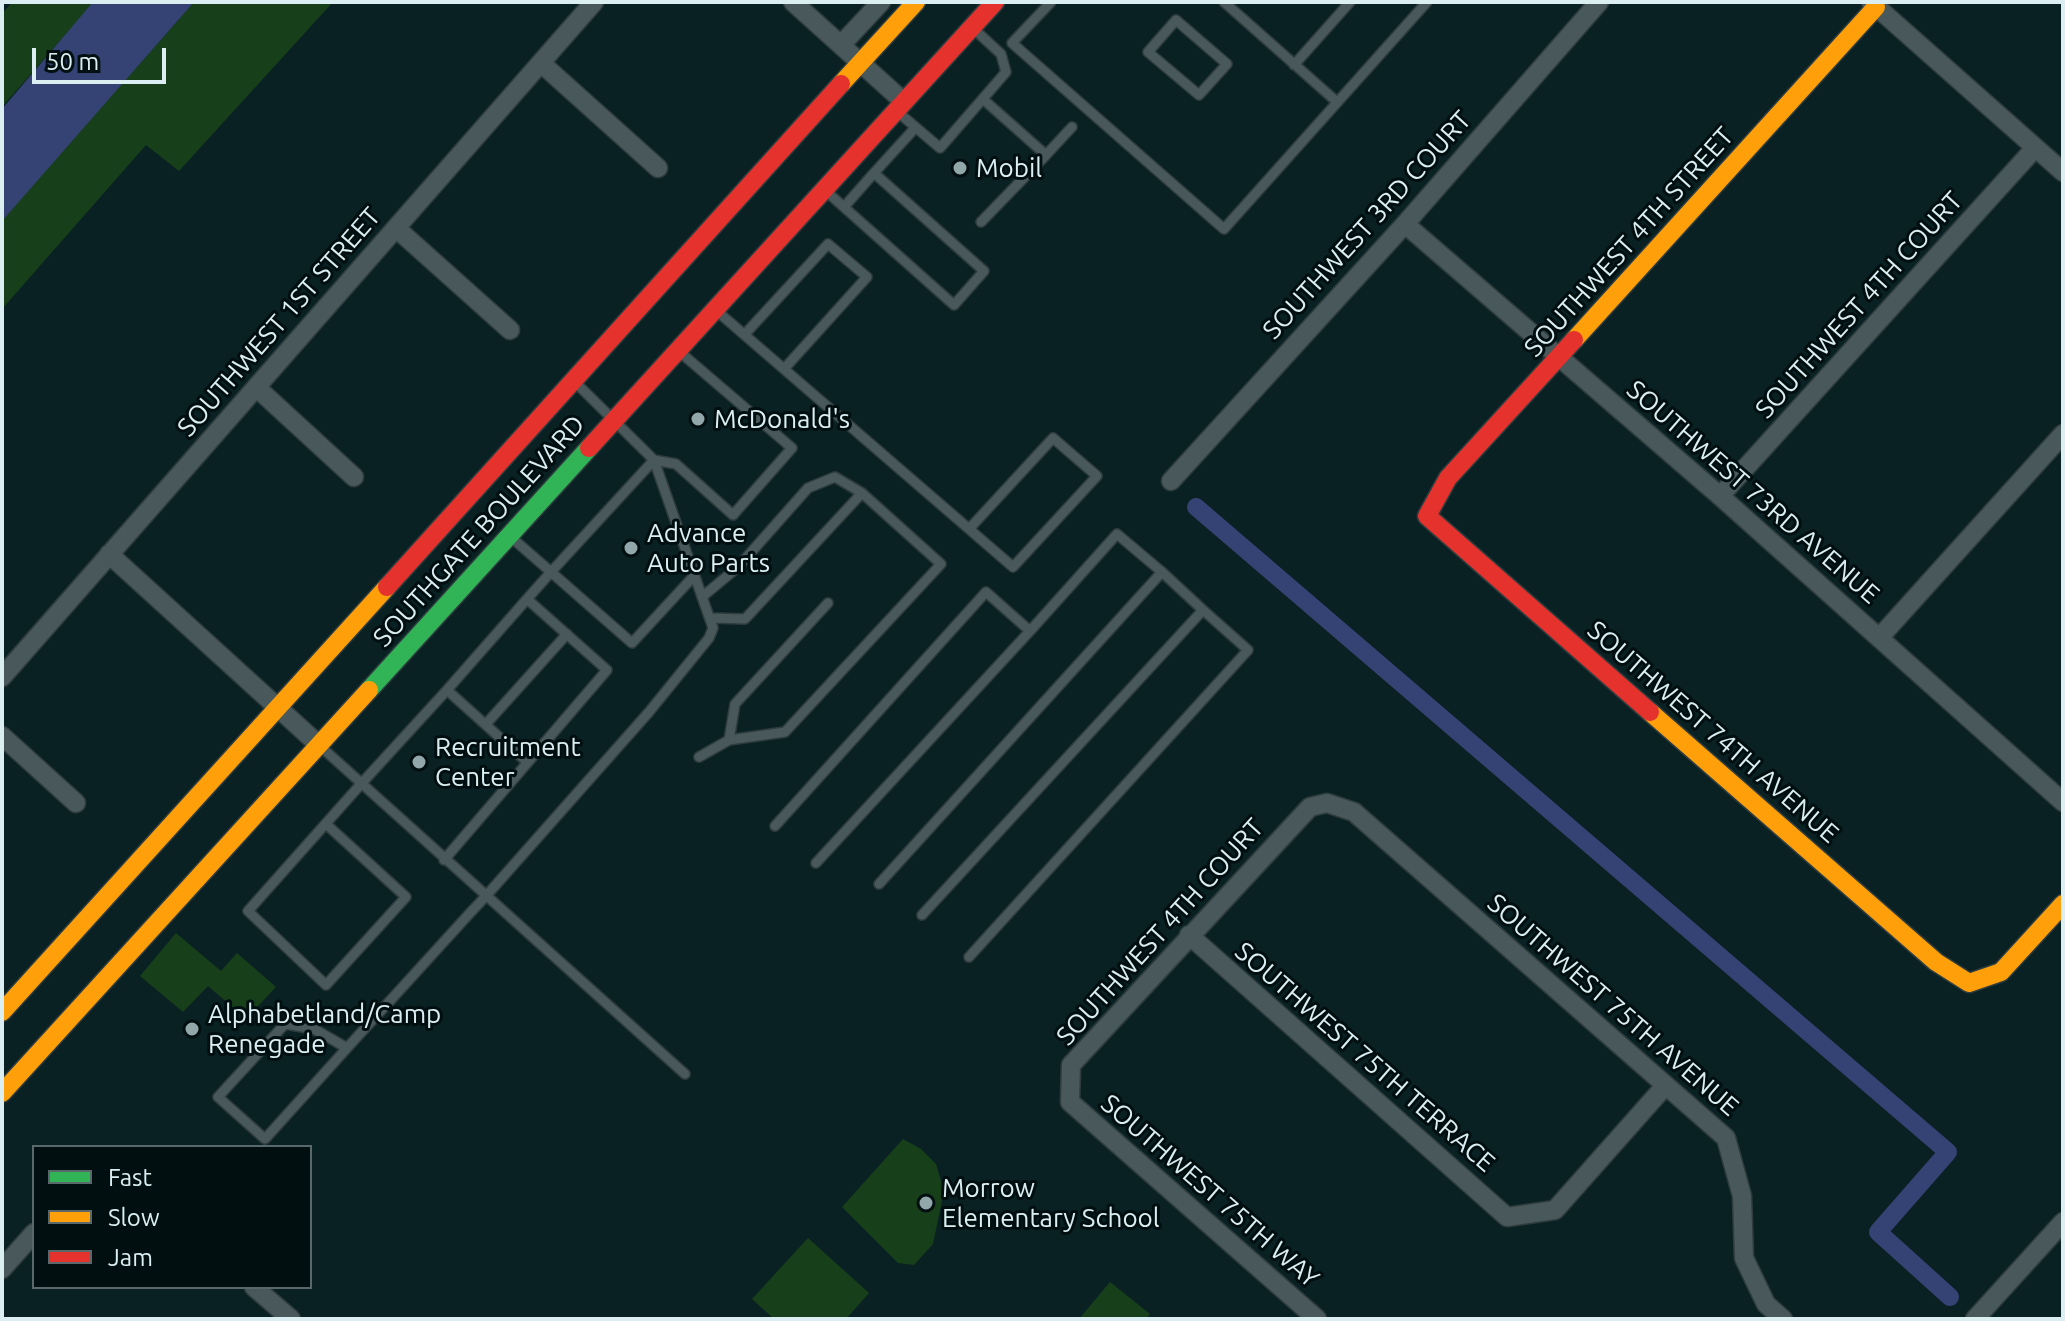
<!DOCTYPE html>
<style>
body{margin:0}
#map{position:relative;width:2065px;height:1321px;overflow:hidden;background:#0a2124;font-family:Ubuntu,sans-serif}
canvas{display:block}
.frame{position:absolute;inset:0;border:4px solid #dbeff2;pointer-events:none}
.legend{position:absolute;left:32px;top:1145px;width:280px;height:144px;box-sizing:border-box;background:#020f11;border:2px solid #59696b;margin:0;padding:10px 14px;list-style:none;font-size:24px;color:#dbeff2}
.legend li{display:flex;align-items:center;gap:16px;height:40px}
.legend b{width:40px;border:2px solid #59696b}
.scale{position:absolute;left:32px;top:48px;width:134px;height:36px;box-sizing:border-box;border:4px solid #dbeff2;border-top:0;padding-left:10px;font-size:24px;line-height:28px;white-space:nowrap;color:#dbeff2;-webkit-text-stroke:6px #020f11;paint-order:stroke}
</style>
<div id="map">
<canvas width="2065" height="1321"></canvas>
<div class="frame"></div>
<ul class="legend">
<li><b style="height:10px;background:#30b455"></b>Fast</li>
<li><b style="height:10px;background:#ff9f0a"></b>Slow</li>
<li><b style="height:10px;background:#e5322d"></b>Jam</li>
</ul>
<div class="scale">50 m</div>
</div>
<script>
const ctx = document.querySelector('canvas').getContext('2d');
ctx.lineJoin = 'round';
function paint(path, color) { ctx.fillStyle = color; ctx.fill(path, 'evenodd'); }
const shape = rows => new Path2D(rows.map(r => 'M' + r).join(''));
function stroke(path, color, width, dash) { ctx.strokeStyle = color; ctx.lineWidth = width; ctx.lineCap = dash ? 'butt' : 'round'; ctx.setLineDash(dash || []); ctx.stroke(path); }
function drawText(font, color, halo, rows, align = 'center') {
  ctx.font = font + ' Ubuntu,sans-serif'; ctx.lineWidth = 6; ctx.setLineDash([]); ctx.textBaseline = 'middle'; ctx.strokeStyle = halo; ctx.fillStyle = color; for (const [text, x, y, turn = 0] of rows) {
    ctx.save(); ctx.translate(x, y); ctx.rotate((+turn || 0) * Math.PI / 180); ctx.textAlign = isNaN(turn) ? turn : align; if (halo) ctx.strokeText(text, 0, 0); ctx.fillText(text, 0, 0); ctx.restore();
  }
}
paint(shape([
 [12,2,94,2,2,107,2,14],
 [194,2,333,2,179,171,146,145,2,309,2,220],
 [176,933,221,971,237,953,276,987,246,1019,208,986,183,1012,140,976],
 [903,1139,921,1149,936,1164,944,1191,933,1244,914,1265,898,1263,842,1207],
 [808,1238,869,1293,846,1319,774,1319,752,1299],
 [1110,1282,1150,1314,1146,1319,1079,1319]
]), '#17401a');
paint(shape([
 [93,2,194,2,2,221,2,109]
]), '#354374');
stroke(shape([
 [1196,507,1948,1152,1878,1232,1950,1297]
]), '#354374', 18);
const lane = shape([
 [1051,2,1012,43,1224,229,1427,2],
 [1224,2,1337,102],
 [1176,20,1227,64,1199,95,1148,52,1176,20],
 [1294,65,1350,2],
 [899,113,940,148,1006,72,1001,54,975,30],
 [1046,155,1072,127],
 [827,192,954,305,984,271,874,173,915,128],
 [844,207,874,173],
 [981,222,1046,155,984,100],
 [718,312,1013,567,1097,476,1053,438,970,528],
 [745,334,828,244,867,277,784,369],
 [512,538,551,572,654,460,676,464,733,515,792,448,681,353],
 [702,597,738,567,808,488,835,477,862,493],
 [527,599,551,572,632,643,693,577],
 [447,690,527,762],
 [486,724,567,634],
 [729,740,735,704,828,603],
 [320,746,685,1074],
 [699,757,729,740,785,732,941,564,862,493,745,619,712,618],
 [326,824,406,897,326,985,248,911,361,784,447,690,527,599,607,670,444,860],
 [775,826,986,592,1030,631,1117,534,1162,572,879,884],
 [816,863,1030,631],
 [922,915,1203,610,1162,572],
 [969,957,1248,650,1203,610],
 [347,1048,314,1029,285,1024,218,1097,265,1139,347,1048,470,913,486,896,649,712,709,638,713,628,654,460,576,383]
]);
const street = shape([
 [793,2,904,102],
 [1871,2,2063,172],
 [841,45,881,2],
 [541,63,658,168],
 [1405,224,1720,496,2063,802],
 [396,228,510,330],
 [256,387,354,477],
 [1171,481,1405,224,1599,2],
 [1720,496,2035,148],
 [109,554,320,746],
 [1879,638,2063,434],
 [2,677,594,2],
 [2,736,76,803],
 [1189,935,1507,1217,1555,1210,1665,1086],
 [2,1269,34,1233],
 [254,1287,291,1319],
 [1317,1319,1070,1102,1071,1065,1310,807,1327,803,1354,812,1726,1138,1742,1196,1744,1258,1766,1304,1783,1319],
 [1975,1319,2063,1222]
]);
const fast = shape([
 [369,690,589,448]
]);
const slow = shape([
 [841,84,916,2],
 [1574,340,1876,7],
 [1650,712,1936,962,1969,983,2001,972,2063,904],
 [2,1012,387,587],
 [2,1093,369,690]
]);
const jam = shape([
 [1574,340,1448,478,1427,516,1650,712],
 [589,448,995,2],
 [387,587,841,84]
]);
stroke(lane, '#2e3c3e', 12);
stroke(street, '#2e3c3e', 21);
stroke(fast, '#2e3c3e', 21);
stroke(slow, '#2e3c3e', 21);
stroke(jam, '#2e3c3e', 21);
stroke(lane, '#49585a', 9);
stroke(street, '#49585a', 18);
stroke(fast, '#30b455', 18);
stroke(slow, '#ff9f0a', 18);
stroke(jam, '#e5322d', 18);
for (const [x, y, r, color] of [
 [960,168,8,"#92a7aa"],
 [698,419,8,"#92a7aa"],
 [631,548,8,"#92a7aa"],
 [419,762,8,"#92a7aa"],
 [192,1029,8,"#92a7aa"],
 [926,1203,8,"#92a7aa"]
]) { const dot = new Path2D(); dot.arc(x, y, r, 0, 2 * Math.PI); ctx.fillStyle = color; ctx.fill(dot); stroke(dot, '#020f11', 3); }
drawText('26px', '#dbeff2', '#020f11', [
 ["Mobil",976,168],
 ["McDonald's",714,419],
 ["Advance",647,533],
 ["Auto Parts",647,563],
 ["Recruitment",435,747],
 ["Center",435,777],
 ["Alphabetland/Camp",208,1014],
 ["Renegade",208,1044],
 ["Morrow",942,1188],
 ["Elementary School",942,1218]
], 'left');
drawText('26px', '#dbeff2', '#020f11', [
 ["SOUTHWEST 3RD COURT",1367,225,-48],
 ["SOUTHWEST 4TH STREET",1629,242,-48],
 ["SOUTHWEST 4TH COURT",1859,305,-48],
 ["SOUTHWEST 1ST STREET",279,322,-49],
 ["SOUTHWEST 73RD AVENUE",1753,492,41],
 ["SOUTHGATE BOULEVARD",479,531,-48],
 ["SOUTHWEST 74TH AVENUE",1713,732,41],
 ["SOUTHWEST 4TH COURT",1160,932,-48],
 ["SOUTHWEST 75TH AVENUE",1613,1005,41],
 ["SOUTHWEST 75TH TERRACE",1365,1057,41],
 ["SOUTHWEST 75TH WAY",1210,1191,41]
]);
</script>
